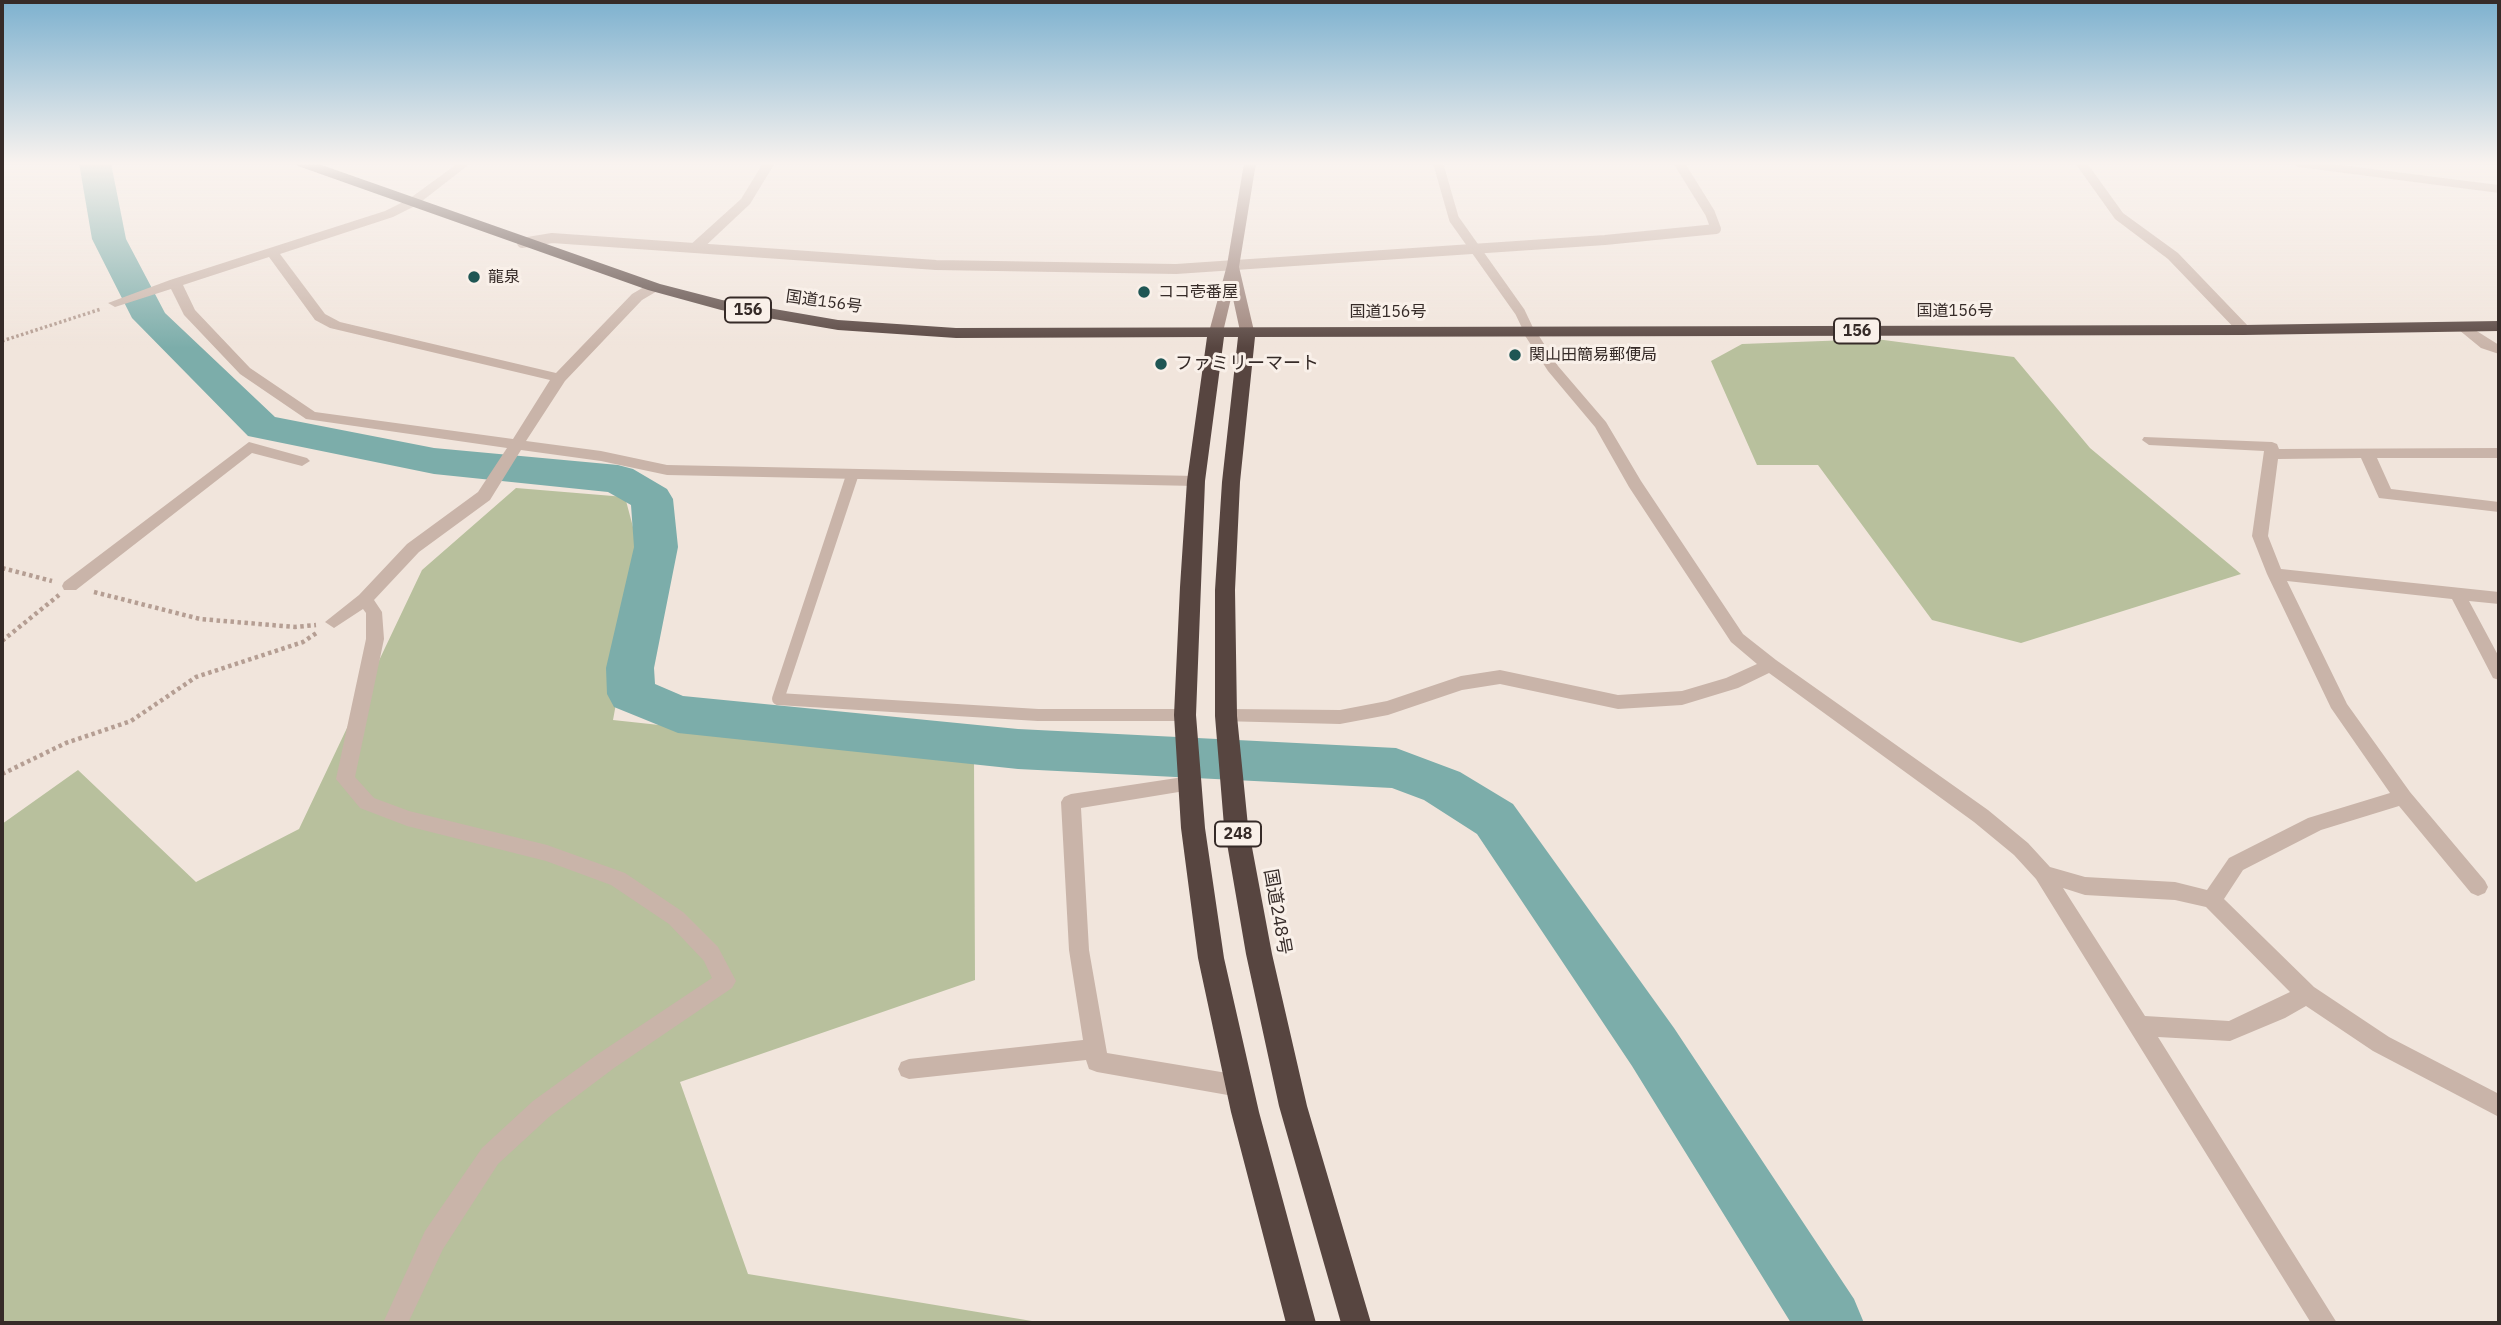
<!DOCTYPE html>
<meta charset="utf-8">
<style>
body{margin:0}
#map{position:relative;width:2501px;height:1325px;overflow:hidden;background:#f1e5dc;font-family:"IBM Plex Sans",sans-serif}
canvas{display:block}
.frame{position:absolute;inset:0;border:4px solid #362b28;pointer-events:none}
</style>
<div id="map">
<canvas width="2501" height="1325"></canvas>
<div class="frame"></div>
</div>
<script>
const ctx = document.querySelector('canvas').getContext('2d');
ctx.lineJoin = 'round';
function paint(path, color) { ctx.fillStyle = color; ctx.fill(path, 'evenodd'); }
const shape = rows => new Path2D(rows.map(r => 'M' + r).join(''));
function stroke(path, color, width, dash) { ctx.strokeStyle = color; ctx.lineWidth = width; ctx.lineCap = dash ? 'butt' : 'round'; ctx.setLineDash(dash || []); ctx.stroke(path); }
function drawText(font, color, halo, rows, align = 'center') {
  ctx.font = font + ' "IBM Plex Sans","Noto Sans JP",sans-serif'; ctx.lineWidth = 6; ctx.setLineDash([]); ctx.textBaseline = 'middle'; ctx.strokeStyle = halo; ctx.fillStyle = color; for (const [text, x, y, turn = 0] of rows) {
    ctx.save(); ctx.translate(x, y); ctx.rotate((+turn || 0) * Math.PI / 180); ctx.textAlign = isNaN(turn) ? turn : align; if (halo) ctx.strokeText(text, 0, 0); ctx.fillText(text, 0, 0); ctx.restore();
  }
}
paint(shape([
 [1876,339,2014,357,2090,448,2241,574,2021,643,1932,620,1818,465,1757,465,1711,361,1742,344],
 [516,488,625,497,642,561,613,720,974,759,975,980,680,1082,748,1274,1044,1323,2,1323,2,824,78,770,196,882,299,829,422,570]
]), '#b8c09d');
paint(shape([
 [79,163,111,163,126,239,165,313,275,417,434,448,618,465,633,469,667,489,673,499,678,547,654,668,655,684,683,696,1018,729,1396,748,1460,772,1513,804,1674,1028,1854,1299,1864,1323,1791,1323,1632,1066,1477,834,1424,800,1392,788,1018,769,678,733,614,707,607,694,606,668,634,547,631,505,608,492,434,474,248,436,132,318,92,239,79,163]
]), '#7cadaa');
stroke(shape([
 [2,341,101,309]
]), '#b59e93', 3.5, [2.5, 2.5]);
stroke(shape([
 [2,568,52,581],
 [94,592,200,619,295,627,316,625],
 [2,641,59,595],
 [2,774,66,743,131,721,196,677,303,642,318,632]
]), '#b59e93', 4.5, [3.5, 3.5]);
stroke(shape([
 [1438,163,1454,219,1520,312,1529,331],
 [522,243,552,238,936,265,1176,269,1605,240,1716,229,1710,213,1679,163]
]), '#c9b4a9', 10);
stroke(shape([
 [852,476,778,699,1038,715,1185,715]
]), '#c9b4a9', 12);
paint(shape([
 [458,163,471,163,417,205,393,217,280,254,325,314,340,322,556,373,632,294,649,284,659,284,659,290,642,300,565,381,526,441,601,451,667,465,1196,476,1204,481,1196,486,667,475,601,461,521,450,490,500,419,552,374,600,382,612,384,639,355,777,374,798,409,811,547,845,625,873,683,912,718,947,736,981,732,988,614,1068,549,1117,498,1164,443,1249,408,1323,383,1323,425,1231,482,1148,533,1101,598,1054,712,978,704,961,669,924,611,885,546,861,407,826,360,808,336,779,366,639,366,613,363,609,334,628,325,622,359,595,407,544,478,492,507,448,306,419,240,374,184,315,171,289,115,307,108,303,170,280,385,211,409,199,458,163],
 [269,257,315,320,330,328,550,380,513,439,315,412,250,368,195,310,183,285,269,257],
 [763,163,775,163,750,204,699,252,689,252,689,246,741,199,763,163],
 [2075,163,2087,163,2123,213,2178,253,2249,327,2249,333,2239,333,2168,259,2115,219,2075,163],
 [2292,163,2325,163,2499,185,2499,193,2298,167,2292,163],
 [2464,323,2499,345,2499,354,2481,348,2459,330,2459,324,2464,323],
 [1529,327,1534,328,1558,366,1606,422,1641,481,1743,634,1776,660,1988,810,2028,843,2050,867,2085,877,2175,882,2207,890,2229,858,2308,818,2390,793,2331,708,2267,574,2252,536,2264,451,2149,445,2142,440,2144,437,2272,442,2277,444,2279,449,2499,448,2499,458,2377,458,2391,489,2499,502,2499,512,2379,498,2361,458,2278,459,2268,536,2281,569,2499,592,2499,604,2469,601,2499,657,2499,680,2493,678,2452,599,2287,581,2347,704,2410,792,2485,881,2488,887,2485,893,2478,896,2471,893,2399,806,2321,830,2243,870,2224,899,2314,987,2389,1037,2499,1094,2499,1117,2373,1051,2306,1006,2285,1018,2230,1041,2158,1037,2337,1323,2311,1323,2036,879,2014,855,1974,822,1769,673,1738,688,1682,705,1618,709,1500,684,1462,690,1388,715,1340,724,1220,721,1217,716,1220,711,1226,709,1340,710,1387,701,1461,676,1500,670,1618,695,1682,691,1726,678,1757,664,1731,642,1629,487,1595,427,1548,371,1522,331,1529,327],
 [2063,888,2085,895,2175,900,2206,907,2290,992,2229,1021,2145,1016,2063,888],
 [249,442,307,458,310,461,302,466,252,453,76,590,64,590,62,586,64,582,249,442],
 [1190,776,1197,779,1199,784,1197,789,1081,808,1089,950,1107,1053,1239,1075,1247,1079,1250,1086,1247,1093,1239,1097,1097,1072,1089,1069,1086,1060,909,1079,901,1076,898,1069,901,1062,909,1059,1083,1040,1069,950,1061,802,1064,797,1071,794,1190,776]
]), '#c9b4a9');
paint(shape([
 [1244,163,1256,163,1239,267,1254,331,1247,335,1240,331,1232,294,1223,332,1216,336,1209,332,1227,265,1244,163]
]), '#9d837a');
paint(shape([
 [296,163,316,163,660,284,722,300,838,320,956,328,2244,325,2499,321,2499,331,2244,335,1255,337,1240,482,1235,590,1237,716,1248,826,1272,954,1307,1106,1371,1323,1341,1323,1279,1106,1246,954,1224,826,1215,716,1215,590,1222,482,1238,337,1224,337,1205,481,1196,715,1205,828,1224,958,1259,1112,1316,1323,1286,1323,1231,1112,1198,958,1181,828,1174,715,1180,587,1187,481,1207,337,956,338,838,330,721,310,648,290,298,166,296,163]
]), '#574540');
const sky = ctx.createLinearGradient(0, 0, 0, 348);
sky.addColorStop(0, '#7db1cf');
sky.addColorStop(0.47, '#f9f3ef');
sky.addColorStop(1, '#f9f3ef00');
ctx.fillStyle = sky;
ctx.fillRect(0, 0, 2501, 348);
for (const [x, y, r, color] of [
 [474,277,7,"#1f5654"],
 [1144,292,7,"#1f5654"],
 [1515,355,7,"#1f5654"],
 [1161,364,7,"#1f5654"]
]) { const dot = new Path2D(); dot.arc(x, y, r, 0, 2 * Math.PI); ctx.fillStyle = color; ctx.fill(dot); stroke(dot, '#f9f0e9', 2.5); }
drawText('16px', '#362b28', '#f9f0e9', [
 ["龍泉",488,277],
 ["ココ壱番屋",1158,292],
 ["関山田簡易郵便局",1529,355]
], 'left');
drawText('16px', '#362b28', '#f9f0e9', [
 ["国道156号",824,302,8],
 ["国道156号",1955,311],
 ["国道156号",1388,312]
]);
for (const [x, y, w] of [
 [748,310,46],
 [1857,331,46],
 [1238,834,46]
]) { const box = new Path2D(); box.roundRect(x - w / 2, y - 12.5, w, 25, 5); ctx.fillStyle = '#f9f0e9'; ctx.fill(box); stroke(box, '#362b28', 2); }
drawText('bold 16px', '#362b28', null, [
 ["156",748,310],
 ["156",1857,331],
 ["248",1238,834]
]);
drawText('18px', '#362b28', '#f9f0e9', [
 ["ファミリーマート",1175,364]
], 'left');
drawText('18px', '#362b28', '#f9f0e9', [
 ["国道248号",1277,912,80]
]);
</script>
